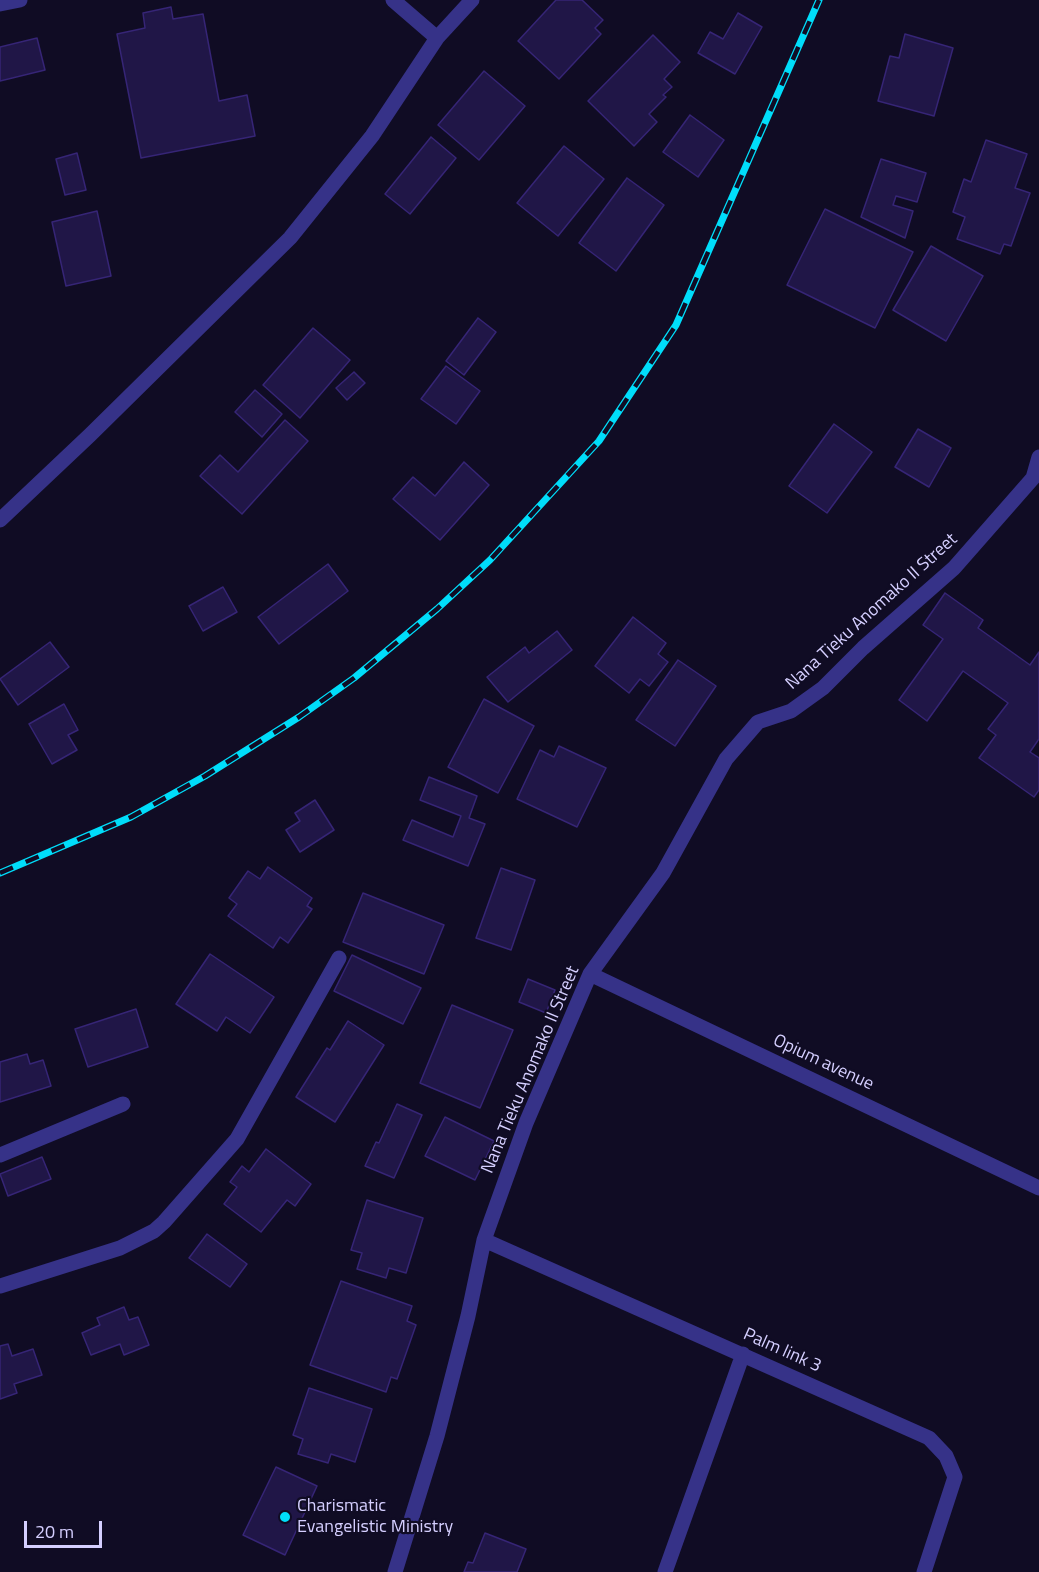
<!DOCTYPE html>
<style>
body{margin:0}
#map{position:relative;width:1039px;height:1572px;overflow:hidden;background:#100c24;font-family:"Titillium Web",sans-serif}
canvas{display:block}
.scale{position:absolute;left:24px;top:1521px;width:78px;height:27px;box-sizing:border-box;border:3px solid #d5cfff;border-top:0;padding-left:8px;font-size:18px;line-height:21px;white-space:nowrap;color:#d5cfff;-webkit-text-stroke:4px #100c24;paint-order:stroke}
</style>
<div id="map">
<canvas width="1039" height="1572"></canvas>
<div class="scale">20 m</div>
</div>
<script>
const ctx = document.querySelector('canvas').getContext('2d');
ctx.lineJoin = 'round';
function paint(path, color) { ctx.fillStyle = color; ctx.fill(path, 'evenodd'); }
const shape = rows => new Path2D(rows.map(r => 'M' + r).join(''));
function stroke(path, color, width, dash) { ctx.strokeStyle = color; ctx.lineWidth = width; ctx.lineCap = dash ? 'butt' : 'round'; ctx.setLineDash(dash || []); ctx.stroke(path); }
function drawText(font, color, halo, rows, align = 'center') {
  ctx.font = font + ' "Titillium Web",sans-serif'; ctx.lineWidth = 4.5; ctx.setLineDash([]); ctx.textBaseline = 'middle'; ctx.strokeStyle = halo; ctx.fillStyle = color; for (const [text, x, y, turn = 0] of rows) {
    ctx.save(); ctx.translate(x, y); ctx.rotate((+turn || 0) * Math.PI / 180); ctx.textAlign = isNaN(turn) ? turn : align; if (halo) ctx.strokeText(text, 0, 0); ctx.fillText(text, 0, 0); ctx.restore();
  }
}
const building = shape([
 [556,0,582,0,603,20,595,28,601,34,559,79,518,41,556,0],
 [171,7,173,19,203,14,219,101,247,95,255,136,141,158,117,34,145,28,143,13,171,7],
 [738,13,762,27,735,74,698,53,710,32,723,39,738,13],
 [905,34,953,48,934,116,878,101,890,56,899,58,905,34],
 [653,35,680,62,664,79,672,87,663,95,666,97,649,114,657,122,634,146,588,101,653,35],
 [37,38,45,70,0,81,0,47,37,38],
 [484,71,525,106,479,160,438,125,484,71],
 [690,115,724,140,698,177,663,152,690,115],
 [431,137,456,158,410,214,385,194,431,137],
 [986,140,1027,154,1015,188,1030,193,1011,246,1004,244,1000,254,957,239,965,217,953,212,964,179,971,182,986,140],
 [564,146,604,179,558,236,517,203,564,146],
 [77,153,86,190,65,195,56,159,77,153],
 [881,159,926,173,917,202,896,196,893,205,913,211,905,238,861,217,881,159],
 [627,178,664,205,616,271,579,243,627,178],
 [825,209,913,252,875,328,787,285,825,209],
 [97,211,111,276,66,286,52,222,97,211],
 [931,246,983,276,946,341,893,310,931,246],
 [478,318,496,332,464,375,446,361,478,318],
 [313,328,350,360,300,418,263,385,313,328],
 [446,366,480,391,456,424,421,399,446,366],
 [354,372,365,383,347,400,336,388,354,372],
 [255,390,282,414,262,437,235,412,255,390],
 [285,420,308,441,242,514,200,476,220,455,238,472,285,420],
 [834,424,872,452,827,513,789,486,834,424],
 [918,429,951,448,929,487,895,467,918,429],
 [464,462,489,485,440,540,393,499,413,477,435,496,464,462],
 [328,564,348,591,279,644,258,617,328,564],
 [223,587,237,612,203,631,189,606,223,587],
 [945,593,983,620,978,628,1030,665,1039,652,1039,739,1030,752,1039,758,1039,790,1034,797,979,758,996,735,988,729,1008,703,963,671,927,721,899,700,943,639,923,625,945,593],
 [633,617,666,643,658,654,668,662,649,686,640,679,629,693,595,666,633,617],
 [557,631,572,650,508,702,487,677,525,647,529,653,557,631],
 [50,642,69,667,18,705,0,679,50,642],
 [678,660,716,686,675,746,636,720,678,660],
 [484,699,534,726,498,793,448,767,484,699],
 [64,704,78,730,68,735,77,750,52,764,29,724,64,704],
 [559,746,606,768,577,827,517,799,540,750,554,757,559,746],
 [429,777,477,796,469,818,485,824,468,866,403,840,412,820,453,837,461,816,420,800,429,777],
 [315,800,334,830,300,852,286,830,300,821,295,813,315,800],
 [268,867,312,898,307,906,312,909,288,943,280,937,273,948,228,916,237,904,229,898,248,871,260,879,268,867],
 [501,868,535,880,511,950,476,938,501,868],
 [363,893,444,925,424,974,343,942,363,893],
 [210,954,274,997,250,1033,226,1017,217,1031,176,1004,210,954],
 [352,955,421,988,403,1024,334,991,352,955],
 [528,979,555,990,546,1013,519,1002,528,979],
 [452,1005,513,1030,480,1108,420,1083,452,1005],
 [136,1009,148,1047,88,1067,75,1029,136,1009],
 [348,1021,384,1045,335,1122,296,1097,327,1048,330,1050,348,1021],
 [27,1054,30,1064,43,1060,51,1086,0,1102,0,1062,27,1054],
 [397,1104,422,1115,394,1178,365,1166,376,1142,379,1143,397,1104],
 [445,1117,494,1141,475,1180,425,1156,445,1117],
 [266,1149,311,1184,295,1206,287,1200,261,1232,224,1204,237,1187,230,1182,242,1166,249,1172,266,1149],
 [42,1157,51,1179,8,1196,0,1174,42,1157],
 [367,1200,423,1218,406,1273,389,1268,386,1278,357,1269,362,1253,351,1250,367,1200],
 [207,1234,247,1264,230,1287,189,1258,207,1234],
 [341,1281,412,1306,407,1321,416,1325,397,1379,391,1377,386,1392,310,1365,341,1281],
 [124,1307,129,1320,138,1317,149,1345,124,1355,120,1344,91,1355,82,1333,100,1325,97,1318,124,1307],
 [8,1344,12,1356,33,1349,42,1375,14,1384,17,1393,0,1399,0,1346,8,1344],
 [309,1388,372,1409,355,1462,331,1454,328,1463,298,1454,303,1439,293,1435,309,1388],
 [276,1467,317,1486,285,1555,243,1535,276,1467],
 [485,1533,526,1549,517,1572,464,1572,468,1562,473,1563,485,1533]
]);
paint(building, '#201647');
stroke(building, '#362576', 1.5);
stroke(shape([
 [393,0,437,38],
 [0,4,20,0],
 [0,520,90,435,290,238,372,136,437,38,472,0],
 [590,974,1039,1188],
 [0,1155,123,1104],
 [484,1240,929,1438,946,1456,955,1477,924,1572],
 [0,1286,120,1248,154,1231,164,1222,237,1139,339,958],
 [395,1572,437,1436,468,1316,484,1240,526,1123,590,974,663,873,726,759,758,722,791,711,823,688,863,648,954,568,1033,478,1039,457],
 [665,1572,743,1354]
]), '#363288', 15);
const rail = shape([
 [0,873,131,817,205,776,299,717,354,678,437,609,490,560,599,441,676,325,819,0]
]);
stroke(rail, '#00ddfa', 7);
stroke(rail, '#100c24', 4.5, [14]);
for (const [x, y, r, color] of [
 [285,1517,6,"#00ddfa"]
]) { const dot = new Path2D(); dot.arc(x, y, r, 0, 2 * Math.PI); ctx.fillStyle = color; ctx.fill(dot); stroke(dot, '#100c24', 2); }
drawText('18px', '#d5cfff', '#100c24', [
 ["Nana Tieku Anomako II Street",872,612,-42],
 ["Opium avenue",823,1063,25],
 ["Nana Tieku Anomako II Street",531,1070,-67],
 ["Palm link 3",782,1351,24]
]);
drawText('18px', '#d5cfff', '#100c24', [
 ["Charismatic",297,1507],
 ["Evangelistic Ministry",297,1528]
], 'left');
</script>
